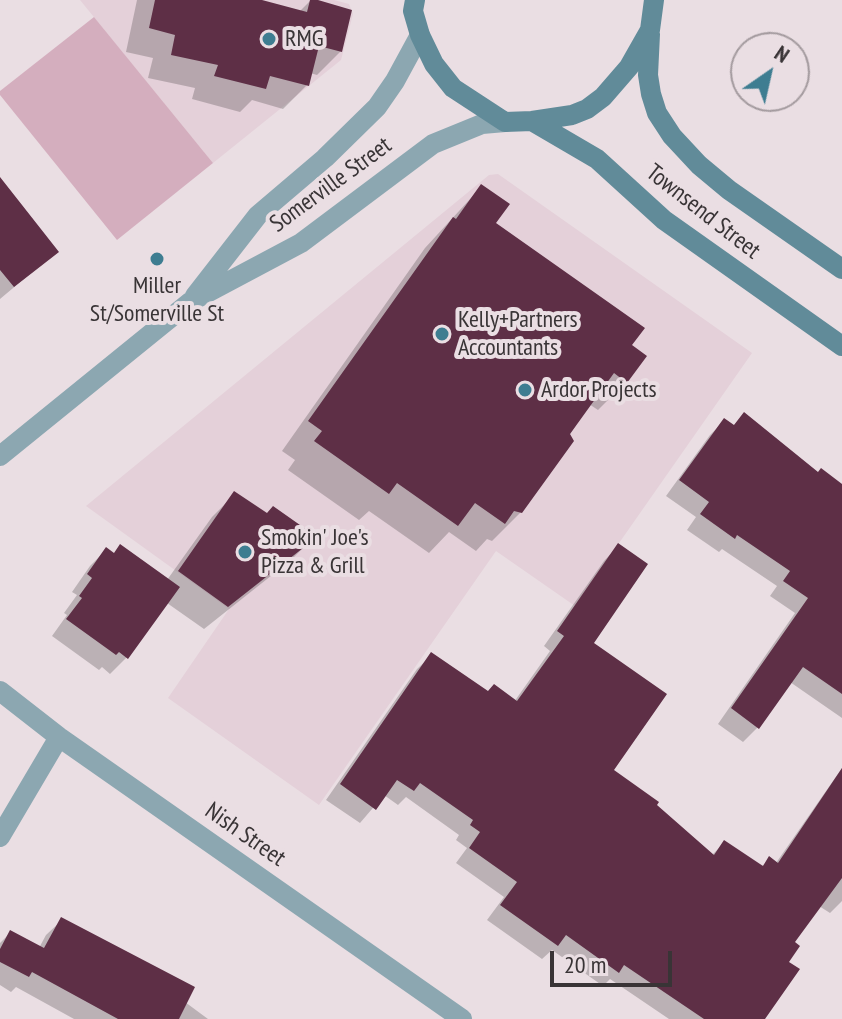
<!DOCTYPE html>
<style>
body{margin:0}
#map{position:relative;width:842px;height:1019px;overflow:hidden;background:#eadee3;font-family:"PT Sans Narrow",sans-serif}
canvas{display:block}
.north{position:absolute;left:730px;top:32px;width:80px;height:80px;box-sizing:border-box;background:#eadee3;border:2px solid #a39a9e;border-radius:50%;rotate:34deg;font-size:22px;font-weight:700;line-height:32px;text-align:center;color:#393436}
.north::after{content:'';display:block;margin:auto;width:28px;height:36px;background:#3e7d91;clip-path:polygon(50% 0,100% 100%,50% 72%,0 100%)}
.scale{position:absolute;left:550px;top:951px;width:122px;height:36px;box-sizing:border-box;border:4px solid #393436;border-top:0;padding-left:10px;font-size:24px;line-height:28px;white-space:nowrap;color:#393436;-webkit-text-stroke:6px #eadee3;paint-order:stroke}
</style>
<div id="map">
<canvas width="842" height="1019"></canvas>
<div class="north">N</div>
<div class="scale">20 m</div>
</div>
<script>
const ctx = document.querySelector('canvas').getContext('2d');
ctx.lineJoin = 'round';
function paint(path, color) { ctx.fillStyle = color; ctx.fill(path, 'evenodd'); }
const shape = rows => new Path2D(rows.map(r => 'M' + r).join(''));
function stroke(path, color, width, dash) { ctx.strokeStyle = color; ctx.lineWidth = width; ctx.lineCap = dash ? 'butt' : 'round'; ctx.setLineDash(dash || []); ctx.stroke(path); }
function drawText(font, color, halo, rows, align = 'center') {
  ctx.font = font + ' "PT Sans Narrow",sans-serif'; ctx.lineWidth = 8; ctx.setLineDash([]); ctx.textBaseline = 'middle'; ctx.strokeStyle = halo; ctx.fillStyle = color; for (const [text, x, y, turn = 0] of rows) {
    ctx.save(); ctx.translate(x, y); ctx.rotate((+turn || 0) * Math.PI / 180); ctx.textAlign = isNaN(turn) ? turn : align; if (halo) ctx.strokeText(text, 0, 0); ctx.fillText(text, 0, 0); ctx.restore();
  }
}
paint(shape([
 [80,0,334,0,349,4,353,14,341,60,213,163],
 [498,174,752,353,575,606,496,551,319,805,168,698,229,609,86,506,489,175]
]), '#e4d0d9');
paint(shape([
 [94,17,213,163,117,240,0,95,0,91]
]), '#d4aebe');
paint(shape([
 [137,0,254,0,299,12,311,0,341,51,317,75,310,73,307,85,283,109,252,100,240,112,192,99,195,88,148,78,153,58,126,52],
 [0,182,56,252,0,299],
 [482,186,493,224,630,346,626,382,598,410,589,404,521,512,492,541,487,539,476,551,449,532,429,553,369,511,359,520,288,470,295,460,282,451,425,248],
 [744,415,818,474,842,485,842,718,790,682,758,727,743,742,718,724,795,613,770,596,777,586,722,549,719,552,687,530,696,517,666,496,710,435,724,421,732,427],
 [235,494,267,515,314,537,291,560,204,629,167,603,126,658,110,674,102,667,99,670,52,636,67,615,64,613,77,595,72,592,90,566,106,550,167,580,212,517],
 [618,546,591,644,611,770,711,856,725,842,761,867,770,859,776,863,842,768,842,901,830,913,819,906,792,943,763,1019,669,1019,610,979,603,986,552,950,542,959,487,920,504,897,456,863,467,848,456,840,459,835,406,797,398,805,384,795,360,823,326,800,417,669,432,655,487,693,514,702,550,651,544,646,604,561],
 [62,920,185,1002,208,1019,74,1019,16,987,11,992,0,985,0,943,10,933,39,948,46,935]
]), '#0003');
paint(shape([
 [155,0,262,0,307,12,310,0,318,0,352,10,342,52,319,46,309,86,270,76,266,89,214,76,218,65,171,55,175,35,149,28],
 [0,177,59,252,14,287,0,270],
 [481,184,510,204,496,223,645,328,632,345,647,356,627,383,614,373,570,434,574,441,522,513,514,511,505,524,475,503,458,526,397,483,389,494,314,441,322,431,308,421,453,217,456,219],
 [744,412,818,472,821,468,842,484,842,694,803,667,759,729,731,708,808,598,783,581,790,571,737,535,735,539,700,514,709,502,679,480,724,418,734,425],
 [234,491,267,513,273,506,317,537,228,607,178,571],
 [618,543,648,564,594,643,667,694,614,770,659,802,657,805,714,855,724,840,763,866,769,856,778,863,842,768,842,878,795,942,800,946,789,962,800,969,765,1019,704,1019,624,965,619,973,566,935,558,946,500,905,517,882,469,848,480,832,470,825,473,820,420,783,414,791,397,780,376,810,340,784,431,652,488,691,494,684,517,701,564,636,557,631],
 [120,544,180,587,128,659,119,652,116,655,66,619,82,598,79,596,92,578,87,574,106,547,114,553],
 [61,917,195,987,179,1019,118,1019,32,972,29,977,0,962,0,949,10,930,44,948]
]), '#5e2f46');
stroke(shape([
 [0,691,59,737,462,1019],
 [0,837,59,737]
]), '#8ca7b1', 20);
stroke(shape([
 [195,296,258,215,325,158,377,107,395,81,420,35],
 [0,456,190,302,301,243,433,144,482,124,505,122]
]), '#8ca7b1', 20);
stroke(shape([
 [415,0,413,11,420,35,434,64,453,88,505,122,532,121,572,115,587,109,603,97,629,67,650,30,654,0],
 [650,34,648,75,651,94,657,113,672,136,699,165,729,190,842,269],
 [532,121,597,159,664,220,842,346]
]), '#618b99', 20);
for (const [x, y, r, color] of [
 [269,39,8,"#3e7d91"],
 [157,259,8,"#3e7d91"],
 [442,334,8,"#3e7d91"],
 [525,390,8,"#3e7d91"],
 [245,552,8,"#3e7d91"]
]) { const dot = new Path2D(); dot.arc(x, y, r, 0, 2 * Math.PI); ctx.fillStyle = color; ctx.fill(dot); stroke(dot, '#eadee3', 3); }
drawText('24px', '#393436', '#eadee3', [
 ["RMG",285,39],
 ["Miller",157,286,"center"],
 ["St/Somerville St",157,314,"center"],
 ["Kelly+Partners",458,320],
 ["Accountants",458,348],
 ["Ardor Projects",541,390],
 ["Smokin' Joe's",261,538],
 ["Pizza & Grill",261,566]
], 'left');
drawText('24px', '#393436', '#eadee3', [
 ["Somerville Street",331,185,-36],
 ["Townsend Street",703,212,38],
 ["Nish Street",245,835,35]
]);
</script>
